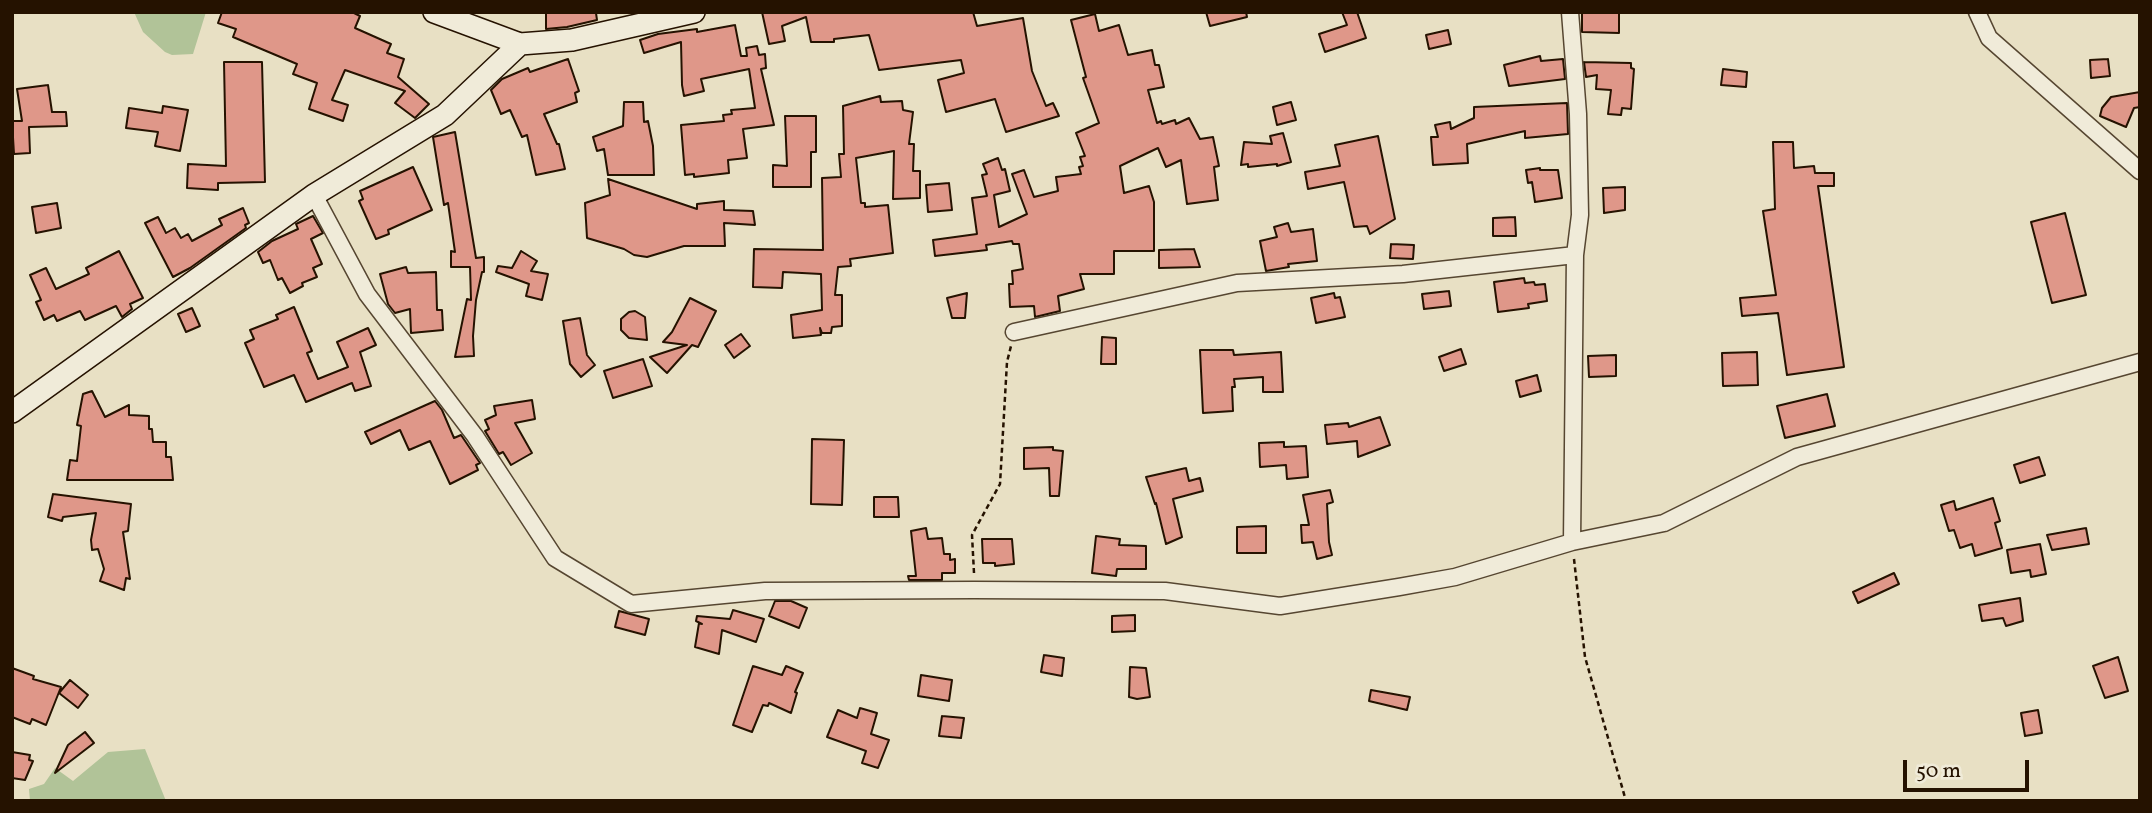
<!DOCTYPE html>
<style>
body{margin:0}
#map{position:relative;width:2152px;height:813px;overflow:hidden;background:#e8e0c4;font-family:Vollkorn,serif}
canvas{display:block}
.frame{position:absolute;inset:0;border:14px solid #251200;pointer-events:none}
.scale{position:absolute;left:1903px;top:760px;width:126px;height:32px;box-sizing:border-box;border:4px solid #251200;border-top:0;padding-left:9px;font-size:21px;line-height:24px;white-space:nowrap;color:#251200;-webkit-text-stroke:5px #f0ebd9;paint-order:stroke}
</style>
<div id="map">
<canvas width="2152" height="813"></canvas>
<div class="frame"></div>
<div class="scale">50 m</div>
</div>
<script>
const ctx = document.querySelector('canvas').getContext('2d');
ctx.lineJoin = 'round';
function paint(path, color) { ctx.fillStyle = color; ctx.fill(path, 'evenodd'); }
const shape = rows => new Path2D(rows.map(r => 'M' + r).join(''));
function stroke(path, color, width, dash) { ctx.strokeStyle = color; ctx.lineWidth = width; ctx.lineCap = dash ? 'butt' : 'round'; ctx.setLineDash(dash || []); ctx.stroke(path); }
paint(shape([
 [134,12,206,12,193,54,172,55,165,52,143,32],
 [145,749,166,801,30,801,29,789,44,784,55,768,73,781,108,752]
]), '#b1c398');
const building = shape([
 [222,12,352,12,360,16,355,28,391,44,387,53,404,59,398,77,429,104,415,118,395,103,405,91,345,70,332,100,348,105,343,121,309,109,317,83,293,74,297,64,233,37,236,29,218,23,222,12],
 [762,12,973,12,977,26,1023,18,1032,71,1046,106,1053,103,1059,116,1006,132,995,99,946,112,938,80,964,73,961,60,879,70,869,35,834,39,834,42,811,42,806,17,782,26,785,41,769,44,762,12],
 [1206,12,1246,12,1247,17,1210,26,1206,12],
 [1342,12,1357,12,1366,38,1325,52,1319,34,1347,25,1342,12],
 [1582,12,1619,12,1619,33,1582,32,1582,12],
 [546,13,596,13,597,20,567,27,546,29,546,13],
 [1095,14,1099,31,1119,25,1128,55,1152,50,1155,65,1159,65,1164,87,1148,90,1157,123,1161,121,1162,124,1175,120,1176,124,1189,118,1200,139,1213,137,1219,166,1214,167,1218,200,1187,204,1181,160,1166,167,1158,148,1120,166,1124,193,1149,186,1154,202,1154,251,1114,251,1114,274,1080,274,1084,289,1058,296,1060,311,1035,317,1034,306,1010,307,1009,284,1013,284,1012,271,1023,269,1019,244,1013,244,1012,241,986,245,987,250,935,256,933,240,977,234,972,198,987,196,982,175,987,174,983,164,998,158,1002,170,1005,169,1010,191,994,195,999,227,1027,214,1012,174,1024,170,1034,197,1058,191,1056,177,1081,174,1079,167,1083,166,1080,157,1085,156,1076,133,1099,123,1083,78,1086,77,1071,20,1095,14],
 [735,25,741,56,747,56,746,48,757,46,759,55,765,54,766,68,761,69,774,125,743,129,747,158,728,160,729,173,694,177,694,174,685,175,681,125,724,121,723,115,732,114,731,110,755,108,749,69,701,79,704,91,684,96,682,85,681,42,644,53,640,40,658,34,697,29,697,32,735,25],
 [1448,30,1451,44,1429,49,1426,35,1448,30],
 [1540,56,1541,61,1563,59,1565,79,1509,86,1504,65,1540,56],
 [568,59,579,91,575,93,577,102,544,114,557,144,559,144,565,169,536,175,527,135,522,137,510,110,501,114,491,90,502,79,528,68,530,72,568,59],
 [2108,59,2110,76,2091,78,2090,60,2108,59],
 [224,62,262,62,265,182,218,183,218,190,187,188,188,164,226,166,224,62],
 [1584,62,1631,63,1631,68,1634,69,1631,109,1622,108,1621,115,1608,114,1611,90,1596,89,1597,75,1586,77,1584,62],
 [1723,69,1747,72,1746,87,1721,85,1723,69],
 [48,85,52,112,66,112,67,126,29,127,30,153,14,154,12,121,22,121,17,89,48,85],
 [2140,92,2140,107,2134,108,2126,127,2100,116,2102,108,2111,97,2140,92],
 [880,96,881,102,902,101,903,110,913,112,909,144,914,144,913,171,920,171,920,198,893,199,894,151,856,158,861,203,865,203,865,207,888,205,893,253,850,259,851,266,838,267,835,295,842,295,842,326,832,327,831,333,822,333,820,328,821,335,793,338,791,315,822,310,821,274,783,272,782,288,753,287,754,249,823,250,822,178,841,177,839,154,844,154,843,106,880,96],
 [624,102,643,102,644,122,648,121,653,146,654,175,608,175,604,149,597,151,593,137,623,126,624,102],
 [1291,102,1296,120,1277,125,1273,107,1291,102],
 [1567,103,1568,134,1525,138,1525,131,1467,144,1468,163,1433,165,1431,137,1438,137,1435,125,1450,122,1451,129,1474,118,1474,107,1567,103],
 [163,106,188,110,180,151,155,146,158,132,126,128,129,108,162,113,163,106],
 [785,116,816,116,816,152,811,152,811,187,773,187,773,165,787,166,785,116],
 [455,132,476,258,484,257,484,272,482,272,476,300,473,336,474,356,455,357,467,299,471,300,470,267,451,267,451,251,455,252,448,203,444,205,433,137,455,132],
 [1283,133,1291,162,1277,166,1277,164,1248,167,1248,164,1241,165,1244,142,1272,144,1270,136,1283,133],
 [1378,136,1395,219,1370,234,1367,226,1354,227,1344,182,1308,189,1305,172,1340,166,1335,145,1378,136],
 [1773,142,1793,142,1794,168,1814,166,1815,173,1834,173,1834,186,1818,186,1844,367,1787,375,1778,313,1742,316,1740,298,1776,295,1763,211,1775,209,1773,142],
 [413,167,432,210,388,230,389,234,376,239,359,201,363,199,360,191,413,167],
 [1540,168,1540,170,1558,170,1562,198,1535,202,1532,182,1528,183,1526,170,1540,168],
 [608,179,697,209,697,204,724,201,724,210,753,211,755,225,724,223,725,246,684,246,647,257,634,255,624,249,587,238,585,203,610,195,608,179],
 [949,183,952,210,928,212,926,185,949,183],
 [1625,187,1625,210,1604,213,1603,188,1625,187],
 [57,203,61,228,36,233,32,207,57,203],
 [243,208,249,223,245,225,246,228,190,268,173,277,145,223,158,217,166,233,175,228,181,238,188,234,192,241,222,225,219,219,243,208],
 [2065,213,2086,295,2052,303,2031,222,2065,213],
 [313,216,323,233,311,239,322,264,313,268,317,277,302,283,303,286,290,293,282,278,278,280,270,260,263,263,258,252,272,241,298,229,296,224,313,216],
 [1515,217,1516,236,1493,236,1493,218,1515,217],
 [1288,223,1291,232,1313,229,1317,261,1288,264,1289,267,1266,271,1260,241,1277,237,1274,227,1288,223],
 [1391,244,1414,245,1413,259,1390,258,1391,244],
 [1194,249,1200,267,1159,268,1159,250,1194,249],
 [119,251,143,298,130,304,132,309,122,317,116,306,85,320,80,311,57,321,54,315,44,320,36,302,41,300,30,275,46,268,56,289,89,274,86,268,119,251],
 [521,251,537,261,531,271,548,274,542,300,526,296,529,284,496,272,498,266,512,268,521,251],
 [406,267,408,273,436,272,437,310,442,310,443,330,411,333,410,309,395,313,388,304,380,274,406,267],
 [1524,278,1525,283,1534,282,1535,285,1545,284,1547,301,1528,304,1529,308,1498,312,1494,282,1524,278],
 [1449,291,1451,306,1424,309,1422,294,1449,291],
 [967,293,965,318,952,318,947,298,967,293],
 [1334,293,1335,298,1340,297,1345,317,1316,323,1311,298,1334,293],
 [690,298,716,311,698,347,692,345,667,373,650,357,687,345,663,342,672,332,690,298],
 [294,307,312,351,307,353,318,379,348,367,337,342,368,328,376,345,360,352,371,386,355,391,352,383,306,402,294,375,264,387,245,343,254,339,250,330,278,319,276,315,294,307],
 [192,308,200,326,186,332,178,314,192,308],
 [635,311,645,317,647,340,629,338,621,330,621,319,629,312,635,311],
 [580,318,587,355,595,365,581,377,570,364,563,321,580,318],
 [741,334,750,346,734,358,725,345,741,334],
 [1102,337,1116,338,1116,364,1101,364,1102,337],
 [1461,349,1466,364,1444,371,1439,357,1461,349],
 [1200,350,1233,350,1234,355,1281,352,1283,392,1263,392,1263,377,1234,379,1235,387,1232,387,1233,411,1203,413,1200,350],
 [1757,352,1758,385,1723,386,1722,353,1757,352],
 [1616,355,1616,376,1589,377,1588,356,1616,355],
 [643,359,652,386,613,398,604,371,643,359],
 [1537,375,1541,391,1520,397,1516,381,1537,375],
 [92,391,105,417,129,405,129,415,149,416,149,429,152,429,153,442,166,442,166,457,171,457,173,480,67,480,70,460,77,461,81,426,77,425,83,394,92,391],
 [1827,394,1835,426,1785,438,1777,406,1827,394],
 [532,400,535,419,515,423,532,453,511,465,503,452,499,454,485,431,489,429,485,420,496,415,494,406,532,400],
 [435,401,442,410,454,438,461,435,480,463,476,465,478,470,450,484,430,441,409,450,400,430,371,444,365,432,435,401],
 [1380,417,1390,445,1358,457,1357,441,1327,444,1325,425,1348,423,1349,427,1380,417],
 [812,439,844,440,842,505,811,504,812,439],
 [1284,442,1284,447,1306,446,1308,477,1287,479,1286,465,1260,467,1259,443,1284,442],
 [1053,447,1053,450,1063,451,1059,496,1050,496,1049,468,1024,469,1024,448,1053,447],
 [2039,457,2045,475,2020,483,2014,465,2039,457],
 [1186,468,1189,481,1200,478,1203,491,1173,499,1182,537,1166,544,1156,503,1155,504,1146,477,1186,468],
 [1330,490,1333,502,1327,504,1329,542,1332,555,1317,559,1313,542,1302,543,1301,525,1309,525,1303,495,1330,490],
 [53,494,131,504,128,531,123,532,130,579,126,578,124,590,100,581,104,569,98,549,92,550,91,540,96,513,63,517,62,521,48,517,53,494],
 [874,497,898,497,899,517,874,517,874,497],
 [1993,498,2000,521,1995,523,2002,548,1975,556,1972,544,1960,548,1954,530,1949,531,1941,505,1954,501,1956,510,1993,498],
 [1266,526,1266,553,1237,553,1237,527,1266,526],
 [926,528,928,539,942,538,944,554,950,554,950,560,955,559,955,573,942,573,942,580,909,580,908,576,916,576,911,531,926,528],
 [2086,528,2089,544,2052,550,2047,535,2086,528],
 [1096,536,1120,539,1119,545,1146,546,1146,569,1117,569,1116,576,1092,573,1096,536],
 [982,539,1012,539,1014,564,995,566,995,563,983,563,982,539],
 [2040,544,2046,574,2031,577,2030,570,2011,573,2007,550,2040,544],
 [1894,573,1899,584,1858,603,1853,592,1894,573],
 [2020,598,2023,621,2006,626,2003,618,1982,621,1979,605,2020,598],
 [775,601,791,601,807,608,799,628,769,616,775,601],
 [733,610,764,619,756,642,722,630,719,654,695,647,699,623,702,624,696,621,697,616,730,619,733,610],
 [619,611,649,619,645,635,615,627,619,611],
 [1135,615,1135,631,1112,632,1112,616,1135,615],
 [1044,655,1064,658,1062,676,1041,672,1044,655],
 [2118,657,2128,691,2105,698,2093,666,2118,657],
 [753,666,782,675,786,666,803,673,795,692,797,693,791,713,769,703,768,706,763,705,752,732,733,725,753,666],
 [1130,667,1146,668,1150,697,1137,699,1129,697,1130,667],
 [12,668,34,676,33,679,61,687,46,725,32,719,30,724,12,717,12,668],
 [921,675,952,680,949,701,918,696,921,675],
 [70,680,88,695,78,708,59,693,70,680],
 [1371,690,1410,697,1407,710,1369,701,1371,690],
 [860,708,877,713,871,734,889,740,878,768,862,763,866,751,827,737,838,710,857,718,860,708],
 [2038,710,2042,733,2025,736,2021,713,2038,710],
 [942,716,964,718,961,738,939,736,942,716],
 [85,732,94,743,55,773,68,745,85,732],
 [12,752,30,755,29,760,33,761,25,780,12,778,12,752]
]);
paint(building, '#df9789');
stroke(building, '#251200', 2);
const street = shape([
 [1570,12,1578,114,1580,215,1575,255,1572,542],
 [1977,12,1989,38,2140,171],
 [314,195,367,294,475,436,555,558,631,604,765,591,974,590,1165,591,1280,606,1399,587,1455,577,1572,542,1664,523,1797,457,2140,362],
 [1014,332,1237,283,1403,274,1575,255]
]);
const secondary = shape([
 [434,12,520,44,572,40,694,12],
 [12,412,314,195,445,115,520,44]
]);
stroke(street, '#564631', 19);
stroke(secondary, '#251200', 24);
stroke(shape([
 [1574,559,1585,657,1626,801],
 [974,573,972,535,1000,484,1007,362,1011,346]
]), '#251200', 2.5, [5, 3.5]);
stroke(street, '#f0ebd9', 16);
stroke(secondary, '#f0ebd9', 21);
</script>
